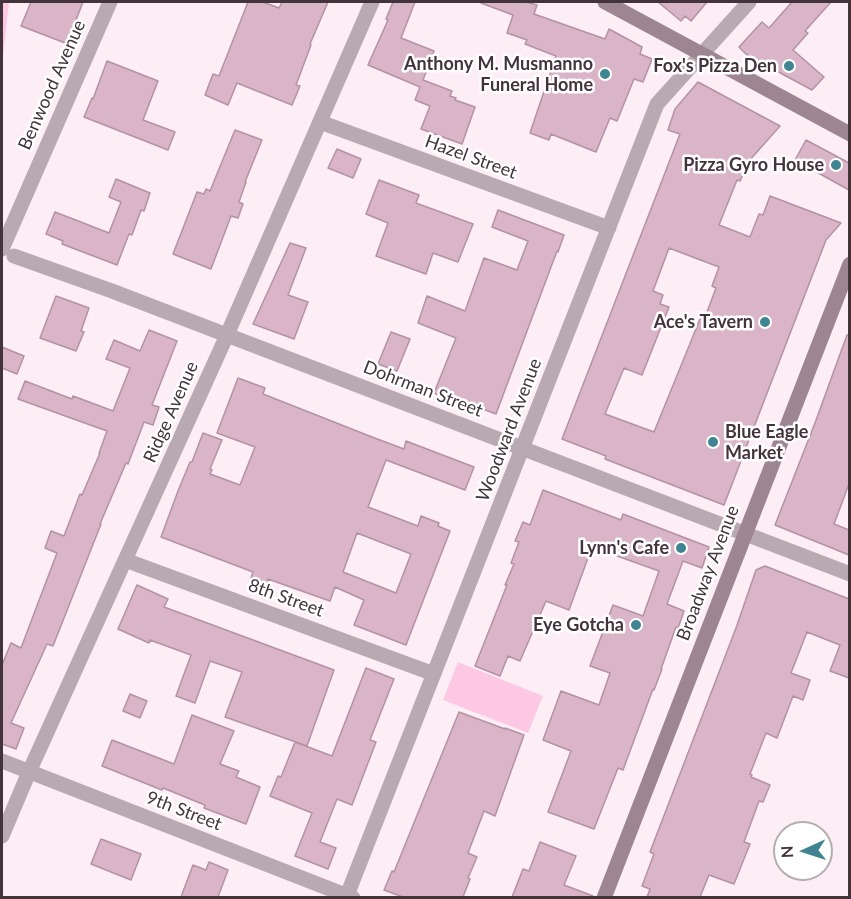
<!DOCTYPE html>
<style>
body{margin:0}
#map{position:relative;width:851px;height:899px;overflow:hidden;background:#fdeef6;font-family:Lato,sans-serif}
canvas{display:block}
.frame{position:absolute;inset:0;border:3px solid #43343c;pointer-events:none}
.north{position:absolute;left:773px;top:821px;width:60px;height:60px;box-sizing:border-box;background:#fff;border:2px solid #b4aeb1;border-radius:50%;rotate:267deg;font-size:16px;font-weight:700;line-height:24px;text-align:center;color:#43343c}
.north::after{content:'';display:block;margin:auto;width:21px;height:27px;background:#408492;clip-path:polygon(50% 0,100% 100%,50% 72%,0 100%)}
</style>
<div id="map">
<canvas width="851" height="899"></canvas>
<div class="frame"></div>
<div class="north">N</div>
</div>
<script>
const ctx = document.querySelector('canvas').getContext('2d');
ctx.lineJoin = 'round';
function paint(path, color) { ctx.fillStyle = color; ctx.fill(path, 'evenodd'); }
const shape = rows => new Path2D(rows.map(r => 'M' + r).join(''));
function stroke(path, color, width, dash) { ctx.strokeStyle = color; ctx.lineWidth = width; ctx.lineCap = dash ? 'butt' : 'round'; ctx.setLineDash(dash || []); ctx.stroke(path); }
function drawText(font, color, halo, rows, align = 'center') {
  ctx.font = font + ' Lato,sans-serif'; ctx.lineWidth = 5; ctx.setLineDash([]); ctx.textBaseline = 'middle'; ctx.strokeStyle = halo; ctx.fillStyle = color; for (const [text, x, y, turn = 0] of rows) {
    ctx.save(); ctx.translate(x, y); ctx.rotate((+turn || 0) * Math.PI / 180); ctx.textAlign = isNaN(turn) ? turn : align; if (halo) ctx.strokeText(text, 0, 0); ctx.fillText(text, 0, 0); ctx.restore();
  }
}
paint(shape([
 [2,2,9,2,2,67],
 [458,662,543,696,528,733,443,700]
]), '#fdc8e3');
const building = shape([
 [31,2,83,2,76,20,82,23,73,46,21,26,31,2],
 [248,2,263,2,279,8,282,2,328,2,310,44,311,45,296,85,300,86,292,105,237,83,228,105,205,95,213,74,219,76,248,2],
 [393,2,415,2,401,38,434,51,423,80,452,91,450,96,456,98,455,100,475,107,462,144,421,129,430,106,415,100,420,87,368,65,388,20,386,19,393,2],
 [481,2,526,2,537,5,534,14,605,39,609,29,642,47,640,54,652,59,643,82,634,79,617,121,610,118,596,152,551,134,549,140,530,133,556,56,525,44,527,40,507,33,513,15,481,3,481,2],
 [658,2,707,2,691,21,685,16,681,21,658,2],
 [792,2,831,2,805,31,808,33,793,50,824,77,812,90,747,55,739,47,762,22,769,28,792,2],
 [107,61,158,81,143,120,175,132,168,150,84,117,92,98,93,99,107,61],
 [698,82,780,126,749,161,740,181,737,180,719,225,750,237,759,214,763,215,770,196,841,223,826,240,724,505,605,459,606,456,562,439,680,134,668,130,675,109,698,82],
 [669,248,719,267,712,286,716,288,704,320,700,319,654,432,605,414,624,368,642,375,669,307,660,304,663,295,653,291,669,248],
 [235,130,262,140,245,182,246,182,239,202,243,204,238,218,231,216,211,269,173,254,197,192,204,194,206,189,210,191,235,130],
 [806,140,849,163,849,190,795,160,806,140],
 [337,149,361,159,353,178,328,168,337,149],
 [116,179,150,193,144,211,141,210,132,235,129,234,117,265,62,244,63,241,46,234,55,212,109,233,121,202,109,197,116,179],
 [379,180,419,195,416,203,473,224,458,262,433,253,426,274,376,256,388,223,366,214,379,180],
 [498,210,564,235,558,252,557,251,496,414,456,399,455,402,434,393,456,338,418,323,427,296,465,311,484,258,517,270,528,241,492,227,498,210],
 [290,243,306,248,288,295,308,302,294,339,253,324,290,243],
 [56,296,89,308,81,331,84,332,76,351,40,338,56,296],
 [149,330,177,341,152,405,159,407,153,425,144,422,128,464,126,463,100,524,101,524,53,646,47,644,11,723,24,728,16,749,2,744,2,745,2,665,11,643,21,648,57,553,45,548,51,531,64,536,80,494,82,495,100,453,99,453,107,431,18,399,25,381,72,399,73,396,113,411,130,368,106,359,114,340,140,351,149,330],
 [391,332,410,339,397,371,378,364,391,332],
 [847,335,849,335,849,484,834,524,849,530,849,555,775,525,815,423,847,335],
 [2,347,24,356,17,374,2,368,2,347],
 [238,378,265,388,263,394,372,437,404,449,406,441,474,467,465,490,386,460,368,507,418,526,421,516,439,523,438,526,450,531,406,645,354,625,364,600,335,587,330,601,268,579,267,584,251,578,253,572,161,537,178,491,190,462,192,462,203,433,222,440,210,469,212,470,210,474,240,485,255,447,217,433,238,378],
 [357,533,411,554,396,593,343,572,357,533],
 [543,490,621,520,623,514,709,547,702,568,683,561,667,604,684,611,678,628,676,627,661,669,662,669,654,690,653,689,623,770,618,768,594,829,548,812,571,751,543,740,561,691,599,705,610,673,590,666,613,605,643,616,659,571,592,547,569,610,546,601,520,661,508,656,500,676,475,666,507,585,505,585,514,564,511,563,519,542,515,541,523,522,530,525,543,490],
 [765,566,849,599,849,678,830,671,840,645,807,632,791,673,810,680,803,700,793,696,777,738,766,733,750,774,752,775,751,777,770,785,763,802,759,801,744,842,750,844,734,884,709,875,700,897,647,897,650,889,642,886,654,854,650,852,736,628,756,570,765,566],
 [137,585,168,599,164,607,334,670,307,746,225,717,242,672,210,661,195,703,176,696,191,655,150,640,149,643,118,629,137,585],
 [366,668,394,679,370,740,376,742,352,805,337,799,320,842,336,848,328,869,295,856,312,813,270,796,278,776,281,777,295,742,332,756,366,668],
 [130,694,147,701,140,718,123,711,130,694],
 [459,712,505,729,505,728,524,735,495,816,484,811,468,853,477,857,468,878,470,879,463,897,403,897,384,890,392,871,394,872,459,712],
 [192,715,234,731,220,764,239,771,236,777,260,787,246,824,204,808,205,805,163,788,162,790,102,766,112,740,174,764,192,715],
 [101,839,141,854,131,880,91,864,101,839],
 [540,842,576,856,564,885,593,896,593,897,512,897,523,869,529,871,540,842],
 [209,862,228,870,218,897,181,897,193,865,206,870,209,862]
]);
paint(building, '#d9b5c7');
stroke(building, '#b491a3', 1.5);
stroke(shape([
 [320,122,609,228],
 [2,249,110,2],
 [14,256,112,291,850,574],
 [125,560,434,674],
 [2,761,353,898],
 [2,836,29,772,227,335,372,2],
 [346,898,657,104,749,2]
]), '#b9a9b1', 15);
stroke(shape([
 [605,2,850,134],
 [604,898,850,264]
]), '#9d8591', 15);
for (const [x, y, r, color] of [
 [789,66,6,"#408492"],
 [605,74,6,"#408492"],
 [836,165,6,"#408492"],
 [765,322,6,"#408492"],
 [713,442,6,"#408492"],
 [681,548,6,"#408492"],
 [636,625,6,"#408492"]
]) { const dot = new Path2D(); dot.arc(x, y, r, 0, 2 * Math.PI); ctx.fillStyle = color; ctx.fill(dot); stroke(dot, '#fff', 2); }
drawText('bold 18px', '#43343c', '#fff', [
 ["Anthony M. Musmanno",593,64],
 ["Funeral Home",593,85],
 ["Fox's Pizza Den",777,66],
 ["Pizza Gyro House",824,165],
 ["Ace's Tavern",753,322],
 ["Blue Eagle",725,432,"left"],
 ["Market",725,453,"left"],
 ["Lynn's Cafe",669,548],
 ["Eye Gotcha",624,625]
], 'right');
drawText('18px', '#43343c', '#fff', [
 ["Benwood Avenue",52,85,-66],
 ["Hazel Street",471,157,20],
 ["Dohrman Street",423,389,21],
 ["Ridge Avenue",171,412,-66],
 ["Woodward Avenue",509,430,-69],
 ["Broadway Avenue",708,573,-69],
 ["8th Street",286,598,20],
 ["9th Street",184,811,21]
]);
</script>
